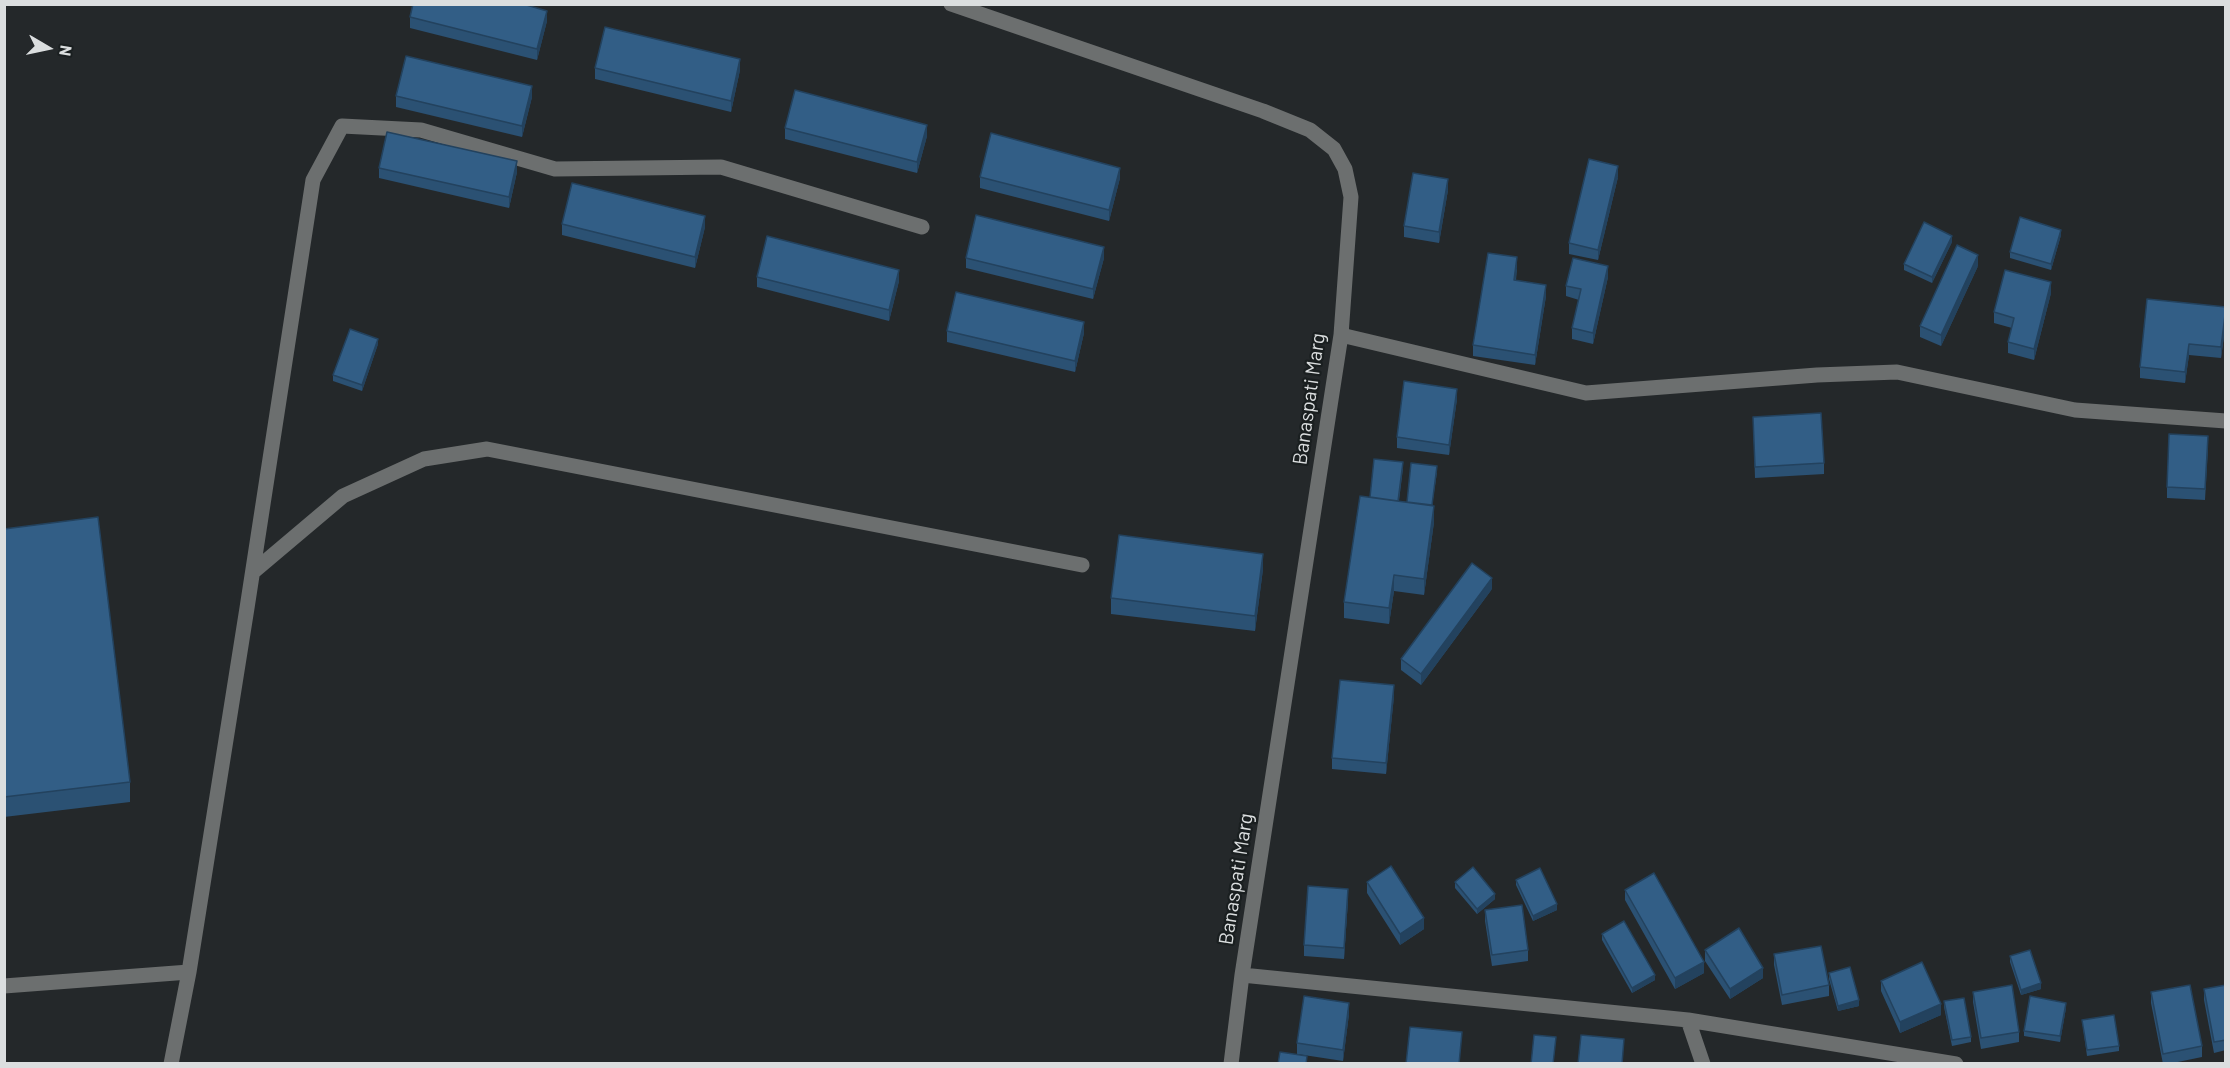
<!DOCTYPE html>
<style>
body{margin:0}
#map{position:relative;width:2230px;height:1068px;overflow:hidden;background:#24282a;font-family:Barlow,sans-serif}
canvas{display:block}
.frame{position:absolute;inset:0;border:6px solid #dbdedf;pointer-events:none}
.north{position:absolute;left:18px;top:18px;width:60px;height:60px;-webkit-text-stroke:4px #1a1f20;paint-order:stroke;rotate:99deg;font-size:16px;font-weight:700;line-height:24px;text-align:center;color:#dbdedf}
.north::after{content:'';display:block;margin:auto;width:21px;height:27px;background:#dbdedf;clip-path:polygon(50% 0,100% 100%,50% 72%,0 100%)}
</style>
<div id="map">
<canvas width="2230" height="1068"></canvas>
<div class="frame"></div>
<div class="north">N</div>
</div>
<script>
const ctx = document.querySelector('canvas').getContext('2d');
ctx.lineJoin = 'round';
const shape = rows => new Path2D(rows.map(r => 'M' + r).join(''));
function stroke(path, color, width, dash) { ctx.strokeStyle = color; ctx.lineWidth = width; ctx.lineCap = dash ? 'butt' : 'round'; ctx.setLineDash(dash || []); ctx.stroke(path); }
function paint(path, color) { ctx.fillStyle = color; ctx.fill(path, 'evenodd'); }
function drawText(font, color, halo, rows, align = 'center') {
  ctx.font = font + ' Barlow,sans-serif'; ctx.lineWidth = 4.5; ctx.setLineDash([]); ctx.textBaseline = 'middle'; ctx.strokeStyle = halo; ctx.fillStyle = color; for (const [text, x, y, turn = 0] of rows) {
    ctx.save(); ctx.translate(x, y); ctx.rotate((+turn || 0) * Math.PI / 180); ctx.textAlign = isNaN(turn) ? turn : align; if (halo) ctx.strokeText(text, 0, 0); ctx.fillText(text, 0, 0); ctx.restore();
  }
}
stroke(shape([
 [951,4,1263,111,1310,130,1334,149,1345,169,1351,197,1341,335,1242,975,1231,1064],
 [1341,335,1586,393,1817,375,1897,372,2075,410,2226,421],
 [253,572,343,496,424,459,487,449,1082,565],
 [1242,975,1688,1020,1956,1064],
 [4,986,189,972],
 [1688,1020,1703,1064],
 [171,1064,189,972,247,608,313,180,342,126,421,130,555,169,721,167,922,227]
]), '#6c6f6f', 15);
paint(shape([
 [410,17,547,21,537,60,410,28],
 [595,68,740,70,731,112,595,79],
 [396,96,532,97,522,137,396,107],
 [785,128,927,136,917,173,785,139],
 [379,168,517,172,509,208,379,178],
 [980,177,1120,178,1109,221,980,188],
 [1618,177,1598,260,1569,254,1569,243],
 [1448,190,1439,243,1404,237,1404,226],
 [562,224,705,227,695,268,562,235],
 [2061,235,2051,270,2010,258,2010,252],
 [1952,242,1932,283,1904,270,1904,264],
 [966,258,1104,258,1093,299,966,268],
 [1978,266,1941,346,1920,337,1920,326],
 [1517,268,1516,280,1546,296,1535,365,1473,356,1473,345],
 [757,277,899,281,889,321,757,287],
 [1608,277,1593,344,1572,339,1572,328,1579,300,1566,296,1566,286],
 [2051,293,2034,360,2008,353,2008,342,2012,328,1994,323,1994,312],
 [2226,307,2226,321,2221,358,2189,355,2185,383,2140,378,2140,367],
 [947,331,1084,333,1075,372,947,342],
 [378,344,362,391,333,381,333,375],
 [1457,399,1449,455,1397,448,1397,437],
 [1753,417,1824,463,1824,474,1755,478],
 [2208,447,2205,500,2167,498,2167,487],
 [1403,468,1399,501,1407,502,1437,472,1432,506,1434,522,1424,595,1394,591,1389,624,1344,618,1344,602,1370,497],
 [4,529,130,782,130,802,4,817],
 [1263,569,1255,631,1111,614,1111,598],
 [1492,589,1421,685,1401,670,1401,659],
 [1394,696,1386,774,1332,769,1332,758],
 [1516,880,1557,910,1533,921,1516,885],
 [1367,882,1424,929,1400,945,1367,893],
 [1455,882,1495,899,1477,914,1455,888],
 [1625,890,1704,973,1675,989,1625,900],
 [1348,900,1344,959,1304,956,1304,945],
 [1485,910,1528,950,1528,961,1492,966,1485,921],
 [1602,934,1655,980,1632,993,1602,940],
 [1705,950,1763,978,1730,999,1705,961],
 [1774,954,1829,985,1829,996,1782,1005,1774,965],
 [2010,956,2041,989,2021,995,2010,962],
 [1829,973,1859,1006,1838,1011,1829,979],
 [1881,981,1941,1015,1900,1033,1881,991],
 [2226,985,2226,1050,2214,1053,2204,1000,2204,989],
 [1973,992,2019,1032,2019,1042,1981,1049,1973,1002],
 [2151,992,2202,1046,2202,1057,2168,1064,2163,1064,2151,1003],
 [1944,1001,1971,1037,1971,1042,1952,1046,1944,1007],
 [2066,1008,2060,1042,2024,1036,2024,1031],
 [1349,1014,1343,1061,1297,1054,1297,1043],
 [2082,1020,2119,1046,2119,1051,2087,1056]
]), '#2b5173');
paint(shape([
 [547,11,547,21,537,60,537,49],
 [740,59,740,70,731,112,731,101],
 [532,86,532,97,522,137,522,126],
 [927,125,927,136,917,173,917,162],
 [517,161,517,172,509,208,509,197],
 [1618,166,1618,177,1598,260,1598,250],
 [1120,168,1120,178,1109,221,1109,210],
 [1448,179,1448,190,1439,243,1439,232],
 [705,216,705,227,695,268,695,257],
 [2061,230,2061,235,2051,270,2051,264],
 [1952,236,1952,242,1932,283,1932,277],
 [1104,247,1104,258,1093,299,1093,289],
 [1978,255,1978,266,1941,346,1941,335],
 [1517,257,1517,268,1514,291,1514,280],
 [1608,266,1608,277,1593,344,1593,333],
 [899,270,899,281,889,321,889,310],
 [2051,282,2051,293,2034,360,2034,349],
 [1546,285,1546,296,1535,365,1535,355],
 [2226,310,2226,321,2221,358,2221,347],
 [1084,322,1084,333,1075,372,1075,361],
 [378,339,378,344,362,391,362,385],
 [2189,344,2189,355,2185,383,2185,372],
 [1457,389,1457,399,1449,455,1449,445],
 [1434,506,1434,522,1424,595,1424,579],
 [1263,554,1263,569,1255,631,1255,616],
 [1394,575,1394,591,1389,624,1389,608],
 [1492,578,1492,589,1421,685,1421,674],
 [1394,685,1394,696,1386,774,1386,763],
 [1348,889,1348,900,1344,959,1344,948],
 [1495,894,1495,899,1477,914,1477,909],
 [1557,904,1557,910,1533,921,1533,916],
 [1424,918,1424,929,1400,945,1400,934],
 [1704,962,1704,973,1675,989,1675,978],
 [1763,968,1763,978,1730,999,1730,989],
 [1655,975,1655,980,1632,993,1632,988],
 [2041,983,2041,989,2021,995,2021,990],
 [1859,1000,1859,1006,1838,1011,1838,1006],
 [1349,1003,1349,1014,1343,1061,1343,1050],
 [2066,1003,2066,1008,2060,1042,2060,1036],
 [1941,1004,1941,1015,1900,1033,1900,1022]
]), '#23425e');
const building = shape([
 [413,4,523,4,547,11,537,49,410,17,413,4],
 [605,27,740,59,731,101,595,68,605,27],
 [406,56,532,86,522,126,396,96,406,56],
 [795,90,927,125,917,162,785,128,795,90],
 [387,132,517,161,509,197,379,168,387,132],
 [991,133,1120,168,1109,210,980,177,991,133],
 [1589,159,1618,166,1598,250,1569,243,1589,159],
 [1413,173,1448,179,1439,232,1404,226,1413,173],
 [572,183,705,216,695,257,562,224,572,183],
 [976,215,1104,247,1093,289,966,258,976,215],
 [2020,217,2061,230,2051,264,2010,252,2020,217],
 [1924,222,1952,236,1932,277,1904,264,1924,222],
 [767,236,899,270,889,310,757,277,767,236],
 [1957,245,1978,255,1941,335,1920,326,1957,245],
 [1488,253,1517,257,1514,280,1546,285,1535,355,1473,345,1488,253],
 [1573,258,1608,266,1593,333,1572,328,1581,289,1566,286,1573,258],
 [2005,270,2051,282,2034,349,2008,342,2014,318,1994,312,2005,270],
 [956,292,1084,322,1075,361,947,331,956,292],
 [2147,299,2226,307,2221,347,2189,344,2185,372,2140,367,2147,299],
 [350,329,378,339,362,385,333,375,350,329],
 [1404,381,1457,389,1449,445,1397,437,1404,381],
 [1821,413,1824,463,1755,467,1753,417,1821,413],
 [2169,434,2208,436,2205,489,2167,487,2169,434],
 [1374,459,1403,462,1398,501,1370,497,1374,459],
 [1411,463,1437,466,1432,505,1407,502,1411,463],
 [1360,496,1434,506,1424,579,1394,575,1389,608,1344,602,1360,496],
 [98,517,130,782,4,797,4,529,98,517],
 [1119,535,1263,554,1255,616,1111,598,1119,535],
 [1472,563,1492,578,1421,674,1401,659,1472,563],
 [1340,680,1394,685,1386,763,1332,758,1340,680],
 [1391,866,1424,918,1400,934,1367,882,1391,866],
 [1473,867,1495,894,1477,909,1455,882,1473,867],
 [1540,868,1557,904,1533,916,1516,880,1540,868],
 [1654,873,1704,962,1675,978,1625,890,1654,873],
 [1308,886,1348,889,1344,948,1304,945,1308,886],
 [1522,905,1528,950,1492,955,1485,910,1522,905],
 [1624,921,1655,975,1632,988,1602,934,1624,921],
 [1739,928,1763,968,1730,989,1705,950,1739,928],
 [1821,946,1829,985,1782,995,1774,954,1821,946],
 [2030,950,2041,983,2021,990,2010,956,2030,950],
 [1922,962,1941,1004,1900,1022,1881,981,1922,962],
 [1850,967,1859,1000,1838,1006,1829,973,1850,967],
 [2012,985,2019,1032,1981,1038,1973,992,2012,985],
 [2190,985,2202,1046,2163,1054,2151,992,2190,985],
 [2226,985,2226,1040,2214,1042,2204,989,2226,985],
 [1304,996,1349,1003,1343,1050,1297,1043,1304,996],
 [2030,996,2066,1003,2060,1036,2024,1031,2030,996],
 [1964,998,1971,1037,1952,1040,1944,1001,1964,998],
 [2114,1015,2119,1046,2087,1050,2082,1020,2114,1015],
 [1410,1027,1462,1032,1459,1064,1406,1064,1410,1027],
 [1534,1035,1556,1037,1553,1064,1531,1064,1534,1035],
 [1581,1035,1624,1039,1622,1064,1578,1064,1581,1035],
 [1280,1052,1307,1056,1306,1064,1278,1064,1280,1052]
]);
paint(building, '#325e86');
stroke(building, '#23425e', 1.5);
drawText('20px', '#dbdedf', '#1a1f20', [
 ["Banaspati Marg",1309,399,-82],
 ["Banaspati Marg",1236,879,-81]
]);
</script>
